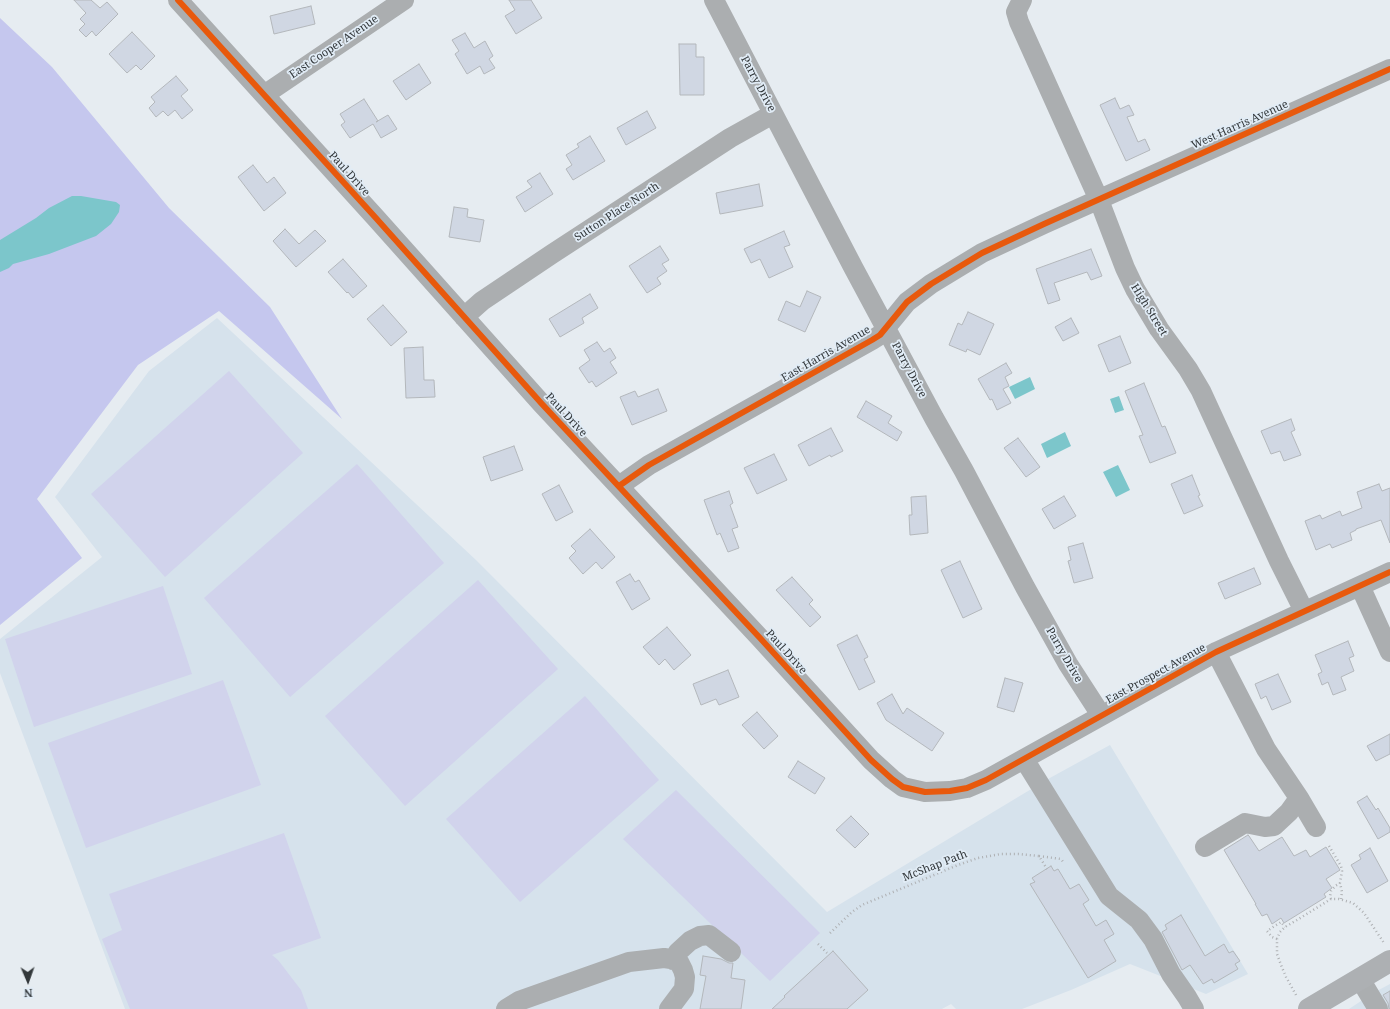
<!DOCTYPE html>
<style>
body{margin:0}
#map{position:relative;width:1390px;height:1009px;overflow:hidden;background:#e6ecf1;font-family:"Noto Serif",serif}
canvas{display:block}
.north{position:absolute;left:8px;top:961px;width:40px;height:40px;-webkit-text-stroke:3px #e1ecf6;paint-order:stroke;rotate:178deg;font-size:11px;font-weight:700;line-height:16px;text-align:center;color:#32373a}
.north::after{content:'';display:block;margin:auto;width:14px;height:18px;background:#32373a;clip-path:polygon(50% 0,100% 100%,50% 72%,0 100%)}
</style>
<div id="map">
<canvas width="1390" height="1009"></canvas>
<div class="north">N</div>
</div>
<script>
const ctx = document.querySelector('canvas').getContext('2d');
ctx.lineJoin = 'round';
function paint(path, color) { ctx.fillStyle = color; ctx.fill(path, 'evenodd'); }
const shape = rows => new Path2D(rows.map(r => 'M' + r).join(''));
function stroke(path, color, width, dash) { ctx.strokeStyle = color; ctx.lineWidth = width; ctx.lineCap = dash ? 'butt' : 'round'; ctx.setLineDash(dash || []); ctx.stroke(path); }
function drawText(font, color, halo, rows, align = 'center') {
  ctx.font = font + ' "Noto Serif",serif'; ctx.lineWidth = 3.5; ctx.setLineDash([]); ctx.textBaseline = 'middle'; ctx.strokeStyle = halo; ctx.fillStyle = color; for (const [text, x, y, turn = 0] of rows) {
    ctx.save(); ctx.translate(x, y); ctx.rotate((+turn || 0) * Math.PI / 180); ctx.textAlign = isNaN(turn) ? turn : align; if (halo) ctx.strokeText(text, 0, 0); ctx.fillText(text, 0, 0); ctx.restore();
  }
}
paint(shape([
 [217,318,476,560,827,912,1048,779,1110,745,1248,974,1206,994,1130,964,1071,990,1022,1009,956,1009,951,1004,942,1009,125,1009,0,673,0,639,102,557,55,497,149,371],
 [1390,984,1390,1009,1349,1009,1373,993]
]), '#d6e2ec');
paint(shape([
 [229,371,303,453,165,577,91,494],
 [357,464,444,563,290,697,204,598],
 [478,580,558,669,405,806,325,716],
 [163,586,192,674,34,727,5,639],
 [223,680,261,785,86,848,48,743],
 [585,696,659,780,520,902,446,819],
 [676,790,820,933,770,981,623,839],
 [284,833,321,938,272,955,278,960,301,990,308,1009,130,1009,102,939,122,930,109,894]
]), '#d1d3ec');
paint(shape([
 [0,18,52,67,169,208,270,307,342,419,219,311,138,365,37,499,82,558,0,625]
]), '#c5c7ee');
paint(shape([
 [72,196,81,196,116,202,120,205,119,212,111,224,96,236,49,254,13,264,9,268,0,272,0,240,36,218,49,208],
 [1030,377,1035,389,1015,399,1009,387],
 [1119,396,1124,410,1115,413,1110,399],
 [1065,432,1071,446,1047,458,1041,444],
 [1118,465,1130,490,1116,497,1103,472]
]), '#7cc6cb');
const building = shape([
 [74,0,91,0,100,8,107,2,118,14,96,36,92,31,86,37,79,30,85,24,80,19,86,13,74,0],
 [509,0,531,0,542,18,516,34,505,16,515,10,509,0],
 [311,6,315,24,274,34,270,16,311,6],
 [132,32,155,56,141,70,136,65,127,73,109,54,132,32],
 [465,33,474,48,485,41,493,56,489,59,495,68,484,74,480,66,467,74,455,54,459,51,452,40,465,33],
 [679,44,696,44,696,57,704,57,704,95,680,95,679,44],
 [419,64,431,83,406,100,393,81,419,64],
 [176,76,188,90,181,96,193,110,182,119,175,110,168,116,163,111,156,117,149,108,155,102,151,97,176,76],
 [1115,98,1120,109,1129,105,1134,115,1127,117,1138,142,1145,139,1150,150,1126,161,1100,105,1115,98],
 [364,99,378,121,376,122,388,115,397,129,381,138,373,124,350,138,341,125,345,122,340,114,364,99],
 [647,111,656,128,626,145,617,128,647,111],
 [590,136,605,161,573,180,566,169,572,165,566,155,579,147,577,144,590,136],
 [253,165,267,183,274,177,286,193,264,211,238,177,253,165],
 [540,173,553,194,525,212,516,197,532,187,527,181,540,173],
 [759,184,763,206,720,214,716,193,759,184],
 [454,207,468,209,467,217,484,220,480,242,449,237,454,207],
 [285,229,299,244,315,230,326,241,296,267,273,241,285,229],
 [784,231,790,245,784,247,793,267,769,278,760,259,751,263,744,249,784,231],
 [660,246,669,260,662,264,667,271,657,278,661,284,647,293,629,266,660,246],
 [1091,249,1102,276,1091,280,1087,272,1054,283,1060,300,1048,304,1036,269,1091,249],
 [343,259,367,286,353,298,348,292,347,293,328,272,343,259],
 [807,291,821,297,805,332,778,320,786,301,800,307,807,291],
 [590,294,598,308,582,318,584,323,560,337,549,319,590,294],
 [383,305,407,332,391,346,367,319,383,305],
 [968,312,994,324,980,355,967,349,966,352,949,345,958,323,962,325,968,312],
 [1071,318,1079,333,1063,341,1055,327,1071,318],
 [1120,336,1131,363,1109,372,1098,345,1120,336],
 [597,342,604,352,610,348,616,358,610,362,617,373,596,387,592,381,589,383,579,368,590,360,584,350,597,342],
 [423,347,424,380,434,380,435,397,406,398,404,348,423,347],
 [1006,363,1012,373,1005,377,1009,386,1003,389,1011,403,997,410,992,399,990,400,978,379,1006,363],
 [1144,383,1162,427,1165,426,1176,453,1150,463,1139,436,1143,435,1125,391,1144,383],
 [658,389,667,411,632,425,620,397,635,391,638,397,658,389],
 [866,401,892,416,888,423,902,432,897,441,857,417,866,401],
 [1291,419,1295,430,1291,432,1301,455,1284,461,1280,451,1271,454,1261,431,1291,419],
 [831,428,843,451,831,457,830,455,809,466,798,445,831,428],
 [1018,438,1040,467,1026,477,1004,448,1018,438],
 [514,446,523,470,491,481,483,457,514,446],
 [774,454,787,480,757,494,744,468,774,454],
 [1192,475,1200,495,1198,496,1203,506,1184,514,1171,484,1192,475],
 [1379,484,1382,491,1390,488,1390,543,1381,520,1356,529,1356,530,1350,533,1352,540,1332,548,1330,544,1316,550,1305,521,1320,515,1322,519,1340,511,1342,516,1362,508,1357,492,1379,484],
 [559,485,573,512,556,521,542,494,559,485],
 [729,491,733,503,730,505,738,527,732,529,739,548,728,552,720,533,717,535,704,500,729,491],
 [926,496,928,533,910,535,909,515,912,515,911,497,926,496],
 [1064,496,1076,516,1054,529,1042,509,1064,496],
 [590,529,615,557,602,569,596,562,583,574,569,558,576,551,571,546,590,529],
 [1083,543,1093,578,1074,583,1068,561,1071,560,1068,547,1083,543],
 [960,561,982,609,963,618,941,570,960,561],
 [1254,568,1261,584,1225,599,1218,583,1254,568],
 [630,574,635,582,639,580,650,599,632,610,616,582,630,574],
 [792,577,813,600,809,604,821,617,810,627,776,590,792,577],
 [667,627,691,655,674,670,665,659,659,665,643,647,667,627],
 [857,635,868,657,864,659,875,682,859,690,837,645,857,635],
 [1348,641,1354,656,1349,658,1354,671,1341,677,1346,690,1333,695,1328,682,1322,685,1318,674,1322,672,1315,655,1348,641],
 [728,670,739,697,719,705,716,699,701,705,693,684,728,670],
 [1278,674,1291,702,1272,710,1266,696,1261,699,1255,684,1278,674],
 [1005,678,1023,683,1014,712,997,707,1005,678],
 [892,694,903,714,907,708,944,733,932,751,886,720,877,703,892,694],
 [757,712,778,736,764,749,742,725,757,712],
 [1390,734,1390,754,1376,761,1367,746,1390,734],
 [798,761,825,778,815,794,788,777,798,761],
 [1367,796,1376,810,1378,808,1390,828,1390,832,1378,839,1357,802,1367,796],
 [851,816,869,834,855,848,836,830,851,816],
 [1248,835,1249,836,1259,851,1282,837,1294,856,1306,850,1310,857,1326,847,1340,870,1326,879,1332,888,1324,894,1326,897,1284,923,1281,918,1272,924,1267,914,1262,916,1255,904,1256,904,1224,850,1248,835],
 [1370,848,1388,881,1367,893,1351,865,1361,859,1359,855,1370,848],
 [1051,866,1054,871,1058,869,1070,889,1079,884,1089,900,1083,904,1096,926,1106,920,1114,934,1104,940,1116,961,1088,978,1030,884,1035,882,1032,878,1051,866],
 [1181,915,1205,956,1224,944,1229,953,1233,951,1240,961,1235,964,1238,969,1214,983,1212,979,1203,984,1190,965,1182,970,1162,932,1167,929,1165,925,1181,915],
 [833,951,868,990,847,1009,772,1009,785,997,784,996,833,951],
 [703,956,721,959,729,963,733,963,731,978,745,980,741,1009,700,1009,706,976,700,975,703,956],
 [1390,991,1390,1009,1389,1009,1388,1003,1383,995,1390,991]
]);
paint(building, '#d0d7e3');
stroke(building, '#b3b7bb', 1);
stroke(shape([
 [1329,846,1341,866,1342,871,1340,883,1342,892,1341,899],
 [1039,856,1061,859,1064,863],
 [1331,899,1330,897,1331,891,1335,886,1340,883],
 [830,933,852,912,862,905,958,865,978,858,1001,854,1018,854,1039,856,1047,869],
 [1277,939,1272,937,1267,931,1281,922,1285,927],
 [818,944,827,953],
 [1296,995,1286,977,1281,965,1277,954,1277,939,1280,932,1285,927,1297,920,1331,899,1339,899,1353,903,1364,913,1384,943]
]), '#aeb0b3', 2.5, [1, 3]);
stroke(shape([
 [178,0,375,217,542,404,760,638,871,760,892,779,903,787,925,792,950,791,967,788,986,780,1216,652,1390,572],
 [714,0,853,267,934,418,964,471,1025,587,1068,664,1101,715],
 [1022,0,1016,12,1019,22,1099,200,1125,268,1135,289,1159,329,1188,369,1201,391,1279,561,1304,611],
 [264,95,404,0],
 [464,317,482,301,552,254,730,138,773,114],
 [619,486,649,465,872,340,880,335,907,302,931,284,982,253,1044,224,1390,69],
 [1360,586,1390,652],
 [1024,759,1109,896,1139,920,1153,939,1171,974,1187,997,1194,1009],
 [1299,798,1316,827],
 [1205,847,1245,823,1265,827,1274,826,1289,812,1299,798,1266,749,1216,652],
 [673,960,678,952,690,941,700,936,709,935,731,952],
 [1360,979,1378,1009],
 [506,1009,519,1001,629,962,664,958,671,959,679,962,683,970,685,977,684,989,669,1009]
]), '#abaeb0', 20);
stroke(shape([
 [1309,1009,1390,961]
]), '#adb0b3', 22);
stroke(shape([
 [178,0,375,217,542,404,760,638,871,760,892,779,903,787,925,792,950,791,967,788,986,780,1216,652,1390,572],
 [619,486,649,465,872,340,880,335,907,302,931,284,982,253,1044,224,1390,69]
]), '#e8590c', 6);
drawText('11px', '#32373a', '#e1ecf6', [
 ["East Cooper Avenue",334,47,-34],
 ["Parry Drive",758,84,62],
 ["West Harris Avenue",1240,125,-24],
 ["Paul Drive",349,174,48],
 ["Sutton Place North",617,212,-33],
 ["High Street",1149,310,58],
 ["East Harris Avenue",826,354,-30],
 ["Parry Drive",909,370,62],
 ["Paul Drive",566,415,47],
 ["Paul Drive",786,652,48],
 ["Parry Drive",1064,655,60],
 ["East Prospect Avenue",1156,674,-29],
 ["McShap Path",935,866,-21]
]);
</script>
